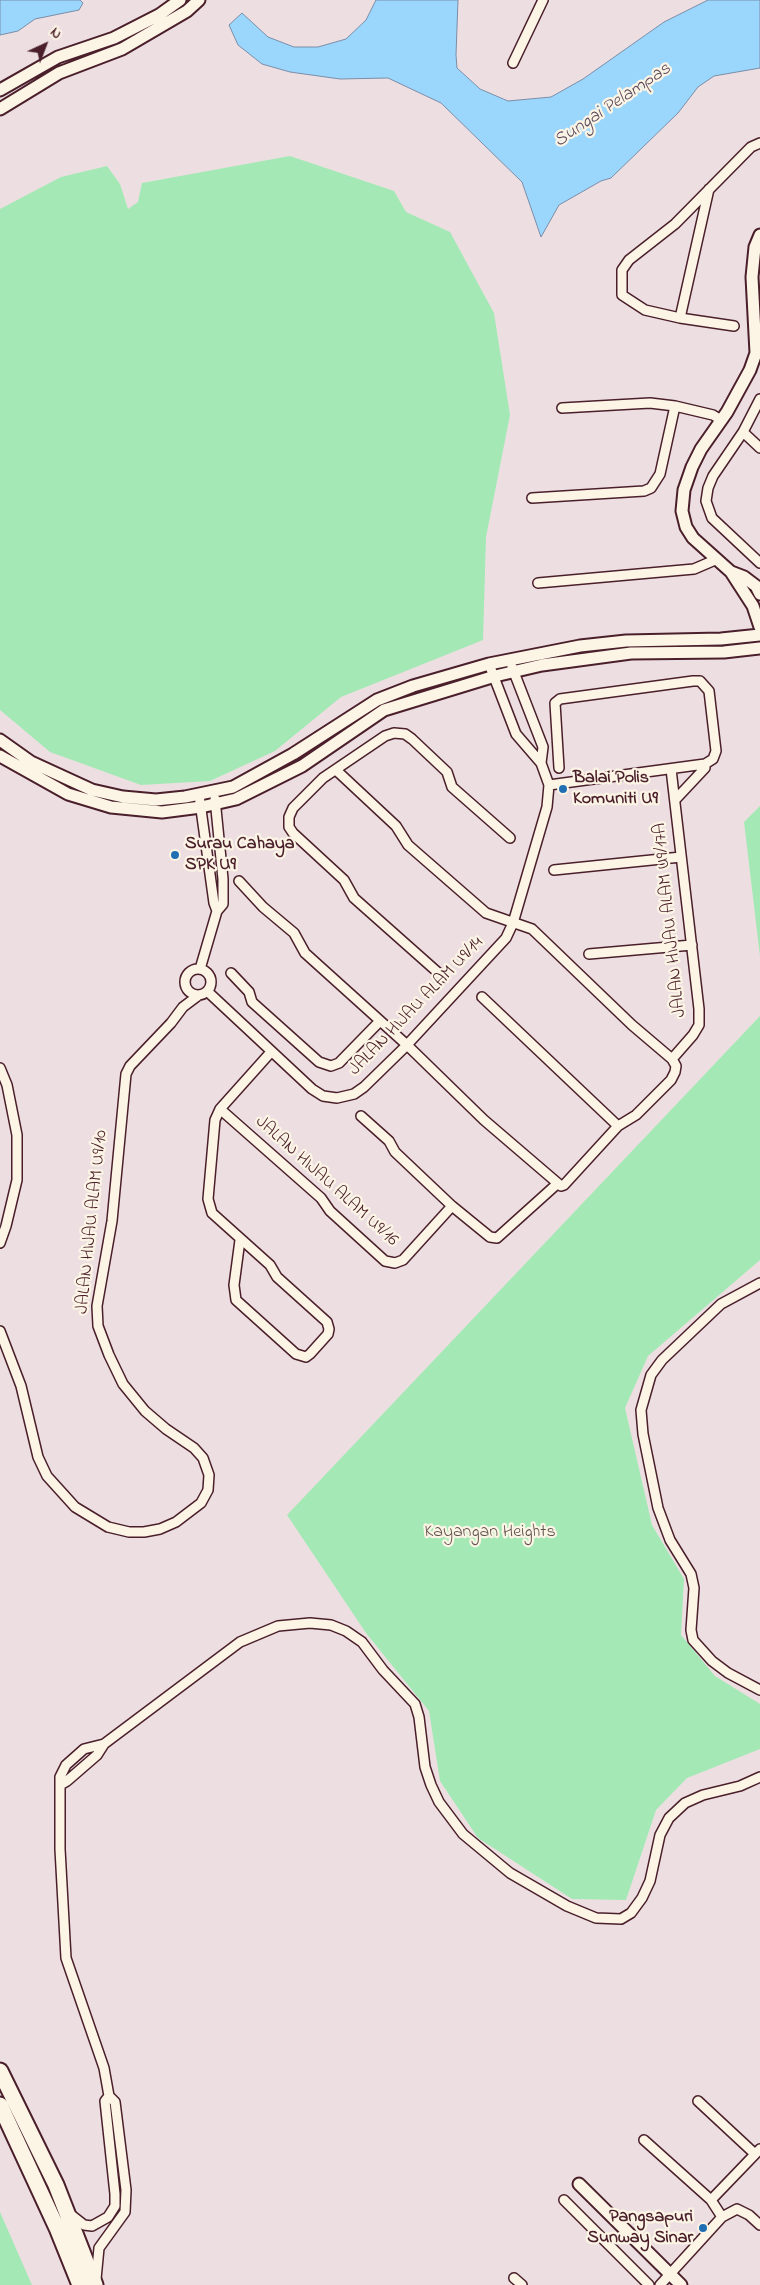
<!DOCTYPE html>
<style>
body{margin:0}
#map{position:relative;width:760px;height:2285px;overflow:hidden;background:#eddfe1;font-family:"Indie Flower",sans-serif}
canvas{display:block}
.north{position:absolute;left:20px;top:20px;width:50px;height:50px;-webkit-text-stroke:4px #fcf5e5;paint-order:stroke;rotate:43deg;font-size:14px;font-weight:700;line-height:20px;text-align:center;color:#4a1f2b}
.north::after{content:'';display:block;margin:auto;width:18px;height:22px;background:#4a1f2b;clip-path:polygon(50% 0,100% 100%,50% 72%,0 100%)}
</style>
<div id="map">
<canvas width="760" height="2285"></canvas>
<div class="north">N</div>
</div>
<script>
const ctx = document.querySelector('canvas').getContext('2d');
ctx.lineJoin = 'round';
function paint(path, color) { ctx.fillStyle = color; ctx.fill(path, 'evenodd'); }
const shape = rows => new Path2D(rows.map(r => 'M' + r).join(''));
function stroke(path, color, width, dash) { ctx.strokeStyle = color; ctx.lineWidth = width; ctx.lineCap = dash ? 'butt' : 'round'; ctx.setLineDash(dash || []); ctx.stroke(path); }
function drawText(font, color, halo, rows, align = 'center') {
  ctx.font = font + ' "Indie Flower",sans-serif'; ctx.lineWidth = 4.5; ctx.setLineDash([]); ctx.textBaseline = 'middle'; ctx.strokeStyle = halo; ctx.fillStyle = color; for (const [text, x, y, turn = 0] of rows) {
    ctx.save(); ctx.translate(x, y); ctx.rotate((+turn || 0) * Math.PI / 180); ctx.textAlign = isNaN(turn) ? turn : align; if (halo) ctx.strokeText(text, 0, 0); ctx.fillText(text, 0, 0); ctx.restore();
  }
}
paint(shape([
 [290,156,394,191,406,212,450,232,494,313,510,415,486,537,483,640,341,697,275,751,210,781,141,785,50,752,0,710,0,209,61,177,107,166,120,184,128,209,138,202,142,183],
 [760,806,760,956,744,822],
 [760,1016,760,1260,648,1356,625,1408,652,1525,684,1579,681,1635,715,1676,760,1704,760,1749,687,1778,656,1810,626,1900,572,1899,478,1838,440,1781,429,1711,366,1633,287,1515],
 [0,2212,32,2285,0,2285]
]), '#a4e9b5');
const water = shape([
 [0,0,80,0,83,3,79,10,35,19,18,31,0,35,0,0],
 [376,0,458,0,456,55,457,68,480,89,508,101,551,97,583,79,664,22,708,0,760,0,760,68,714,76,698,87,678,113,611,178,601,181,559,205,541,237,522,182,441,103,388,78,340,79,290,72,262,64,238,45,229,25,242,13,268,37,294,47,318,47,346,39,366,20,376,0]
]);
paint(water, '#9bd6fc');
stroke(water, '#7b8da8', 1);
const minor = shape([
 [513,63,543,0],
 [680,318,709,189],
 [734,326,680,318,645,310,622,295,622,270,629,260,675,224,751,147,760,143],
 [760,399,743,432,713,476,708,488,706,501,712,518,760,563],
 [562,408,650,403,675,406,713,415,721,420],
 [743,432,760,448],
 [532,498,644,491,651,488,660,474,675,406],
 [538,583,694,569,715,560],
 [512,667,543,747,541,763],
 [671,769,699,1009,699,1025,693,1035,672,1059],
 [549,785,705,764,713,759,716,751,709,691,700,681,693,681,560,699,555,703,559,768],
 [199,795,214,903,217,911],
 [215,799,223,879,223,904,217,911],
 [675,800,705,768,705,764],
 [554,870,681,857],
 [239,881,263,907,294,933,305,953,407,1045,484,1120,561,1186,564,1185,618,1126,636,1115,671,1080,675,1072,676,1066,672,1059,632,1025,532,929,486,913,408,845,396,826,336,770],
 [589,954,692,945],
 [200,969,217,911],
 '185 982a13 13 0 1 1 26 0a13 13 0 1 1-26 0Z',
 [231,973,249,992,252,1002,319,1062,331,1066,339,1063,380,1021],
 [443,977,354,898,344,880,293,833,289,827,289,817,293,808,323,778,385,736,394,733,405,734,412,739,447,772,452,787,510,838],
 [207,991,312,1089,323,1096,337,1098,354,1094,364,1087,405,1047,506,938,513,923,547,807,549,785,541,763,516,734,489,664],
 [482,997,618,1126],
 [0,1068,7,1085,17,1135,17,1180,6,1226,0,1243],
 [220,1109,321,1198,330,1211,385,1261,395,1263,403,1260,452,1206],
 [361,1116,389,1141,395,1152,452,1206,490,1237,497,1238,557,1184],
 [240,1240,234,1285,236,1300,296,1354,306,1357,310,1354,328,1334,329,1329,327,1322,277,1277,270,1265,212,1213,208,1199,215,1120,220,1109,271,1052],
 [760,1283,721,1304,662,1360,651,1375,641,1410,643,1434,658,1508,670,1540,691,1574,694,1588,691,1630,693,1640,712,1661,728,1673,760,1690],
 [0,1331,21,1386,38,1457,47,1476,75,1507,108,1527,129,1532,144,1532,160,1529,176,1522,201,1503,208,1490,209,1475,203,1458,194,1448,166,1429,145,1411,123,1384,109,1355,98,1326,97,1306,112,1221,126,1074,130,1066,171,1023,183,1007,199,995],
 [60,1785,67,1781,97,1755,104,1744,240,1642,278,1626,310,1623,331,1625,346,1631,362,1642,383,1670,415,1704,419,1717,425,1767,431,1785,439,1802,463,1834,510,1873,567,1906,596,1918,621,1919,631,1913,642,1898,650,1881,660,1835,669,1818,685,1803,703,1795,740,1786,760,1777],
 [698,2101,755,2154],
 [644,2140,711,2200],
 [564,2200,649,2285],
 [70,2214,84,2225,92,2226,108,2217,115,2206,115,2194,105,2101,109,2096],
 [722,2217,737,2209,749,2215,760,2225],
 [514,2278,522,2285],
 [96,2279,99,2248,125,2212,126,2190,115,2102,109,2096,104,2068,66,1958,60,1849,60,1777,66,1765,84,1749,104,1744],
 [660,2285,722,2217,711,2200,760,2149]
]);
const tertiary = shape([
 [0,90,58,57,114,38,159,15,180,0],
 [0,109,59,73,122,49,187,11,199,0],
 [760,235,755,247,752,277,756,353,750,370,727,412,701,449,692,467,684,490,682,511,686,527,693,538,731,572,744,577,756,586,760,594],
 [731,572,753,606,760,627],
 [0,740,31,762,92,790,123,797,156,800,185,797,233,787,293,754,377,700,413,686,489,664,580,646,626,641,721,639,760,635],
 [0,756,68,794,111,807,162,812,201,807,236,799,302,766,384,710,495,676,542,665,631,653,724,652,760,648],
 [579,2184,681,2285]
]);
const primary = shape([
 [0,2071,56,2185,95,2285],
 [0,2105,57,2228,80,2285]
]);
stroke(minor, '#4a1f2b', 12);
stroke(tertiary, '#4a1f2b', 15);
stroke(primary, '#4a1f2b', 19);
stroke(minor, '#fcf5e5', 9);
stroke(tertiary, '#fcf5e5', 11);
stroke(primary, '#fcf5e5', 15);
for (const [x, y, r, color] of [
 [563,789,5,"#1f6fb2"],
 [175,855,5,"#1f6fb2"],
 [703,2228,5,"#1f6fb2"]
]) { const dot = new Path2D(); dot.arc(x, y, r, 0, 2 * Math.PI); ctx.fillStyle = color; ctx.fill(dot); stroke(dot, '#fcf5e5', 2); }
drawText('bold 18px', '#4a1f2b', '#fcf5e5', [
 ["Balai Polis",573,779],
 ["Komuniti U9",573,800],
 ["Surau Cahaya",185,845],
 ["SPK U9",185,866],
 ["Pangsapuri",693,2218,"right"],
 ["Sunway Sinar",693,2239,"right"]
], 'left');
drawText('18px', '#4a1f2b', '#fcf5e5', [
 ["JALAN HIJAU ALAM U9/17A",671,920,-96],
 ["JALAN HIJAU ALAM U9/14",417,1007,-46],
 ["JALAN HIJAU ALAM U9/16",326,1182,42],
 ["JALAN HIJAU ALAM U9/10",93,1222,-84]
]);
drawText('18px', '#60524e', '#fcf5e5', [
 ["Kayangan Heights",490,1533]
]);
drawText('italic 19px', '#5e4d5f', '#fcf5e5', [
 ["Sungai Pelampas",613,106,-34]
]);
</script>
